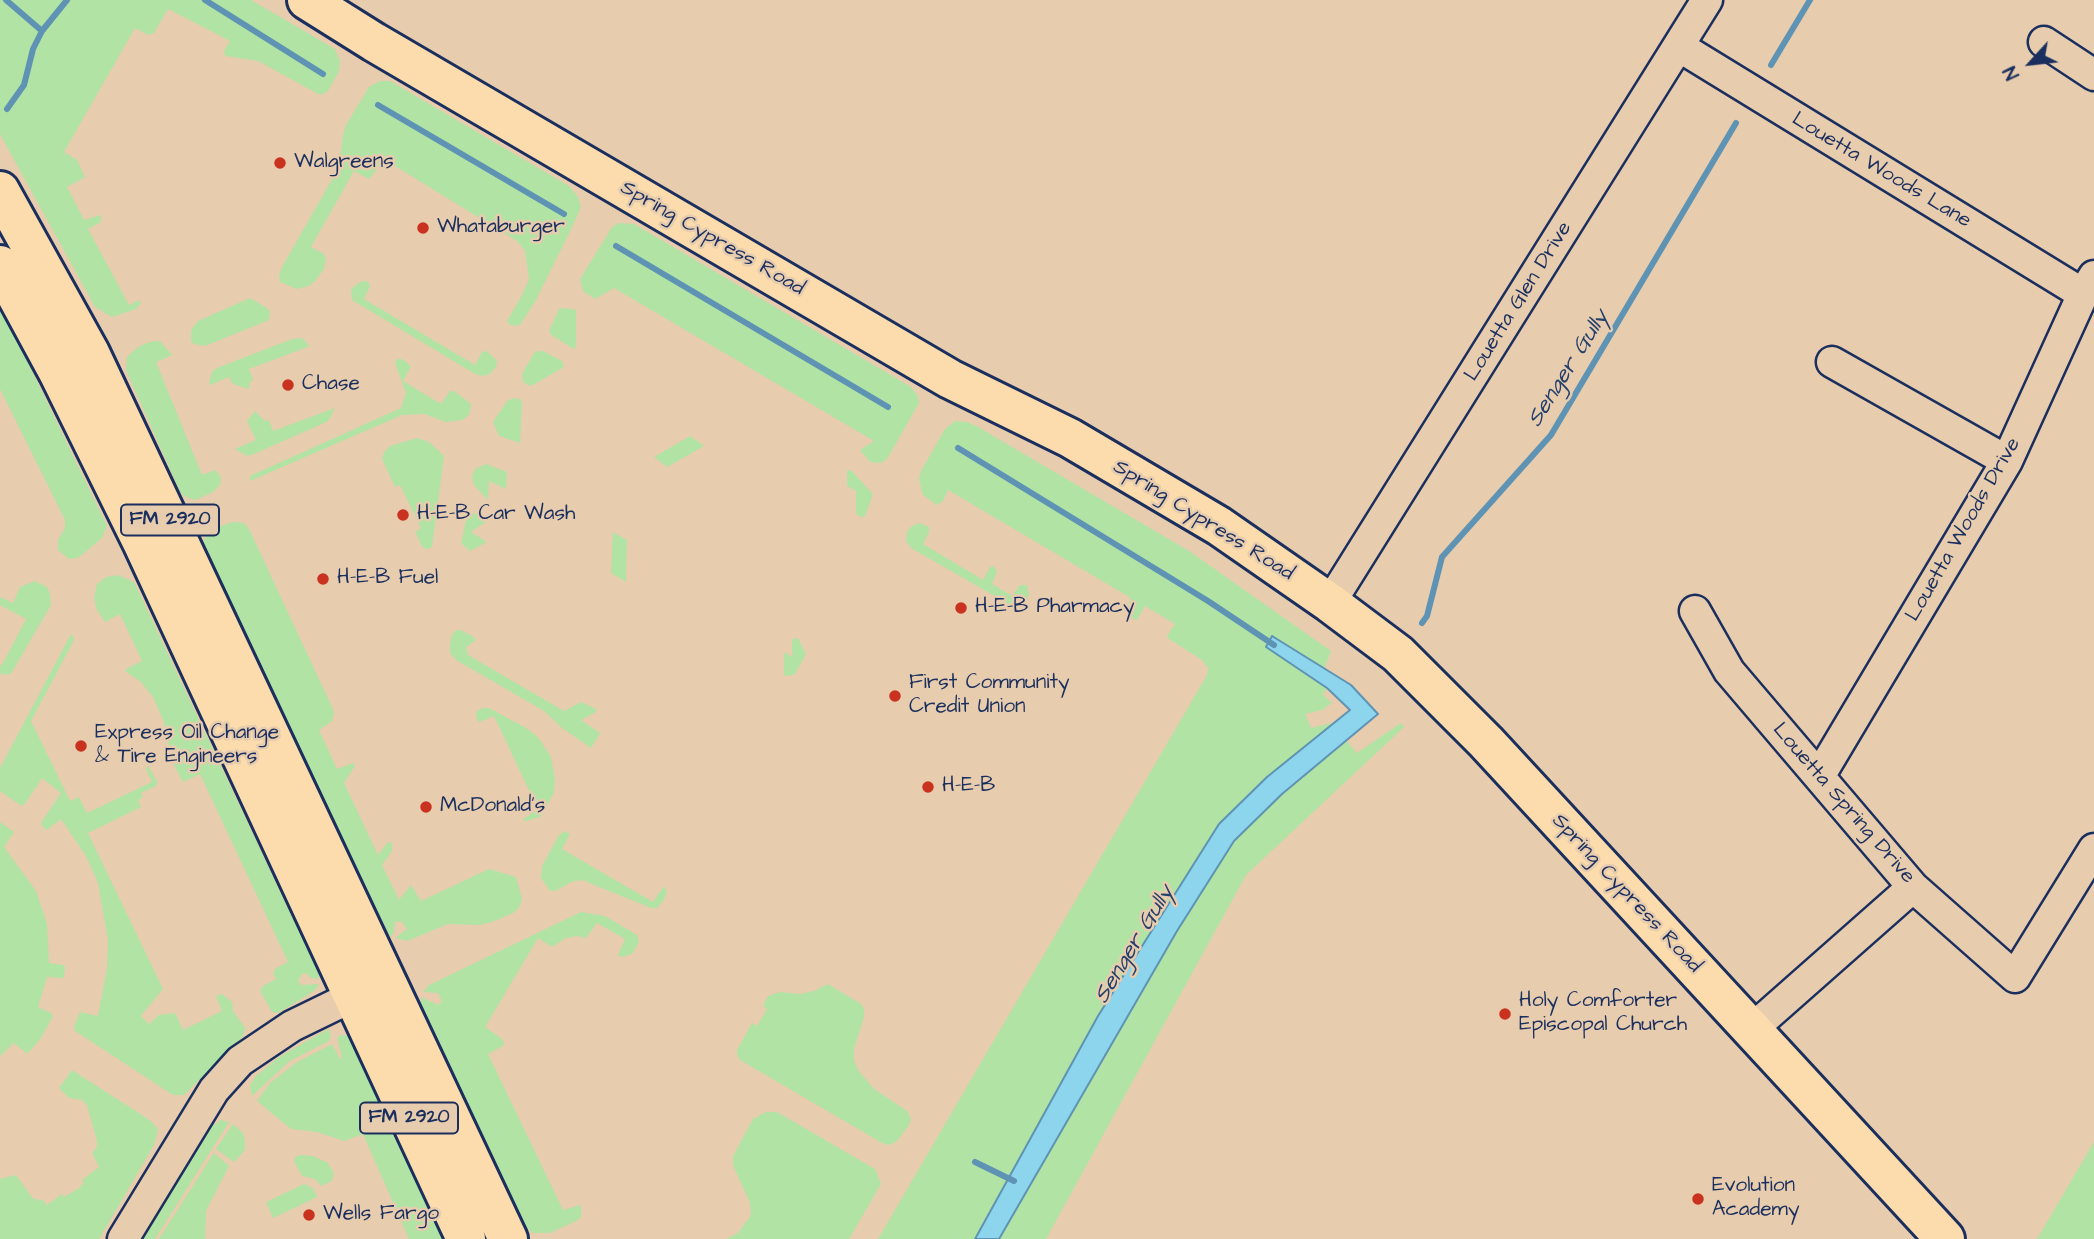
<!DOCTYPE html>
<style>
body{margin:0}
#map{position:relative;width:2094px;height:1239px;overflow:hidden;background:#e7ccae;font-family:"Architects Daughter",sans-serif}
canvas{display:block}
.north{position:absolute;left:1996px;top:28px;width:70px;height:70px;-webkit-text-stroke:5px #e7ccae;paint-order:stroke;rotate:243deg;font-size:19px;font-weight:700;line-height:28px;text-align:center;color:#1b2f5e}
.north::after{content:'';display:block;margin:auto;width:24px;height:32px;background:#1b2f5e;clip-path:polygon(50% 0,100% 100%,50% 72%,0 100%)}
</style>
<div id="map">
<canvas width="2094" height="1239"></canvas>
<div class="north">N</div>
</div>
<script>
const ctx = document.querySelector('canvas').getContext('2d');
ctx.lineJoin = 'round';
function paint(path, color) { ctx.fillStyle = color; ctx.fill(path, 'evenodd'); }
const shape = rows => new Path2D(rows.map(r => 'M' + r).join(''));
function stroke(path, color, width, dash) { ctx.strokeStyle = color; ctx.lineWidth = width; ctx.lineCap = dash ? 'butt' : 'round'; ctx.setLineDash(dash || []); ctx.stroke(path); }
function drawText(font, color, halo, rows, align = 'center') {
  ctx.font = font + ' "Architects Daughter",sans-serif'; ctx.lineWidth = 5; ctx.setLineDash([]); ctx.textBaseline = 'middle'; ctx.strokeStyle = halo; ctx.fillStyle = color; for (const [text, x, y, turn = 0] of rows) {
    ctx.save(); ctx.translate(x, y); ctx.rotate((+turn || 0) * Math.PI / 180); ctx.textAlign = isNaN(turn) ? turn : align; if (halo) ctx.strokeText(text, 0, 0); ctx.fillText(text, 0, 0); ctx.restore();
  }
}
paint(shape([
 [0,0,251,0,335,49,340,61,339,71,328,91,320,95,258,61,225,56,224,51,230,41,168,9,154,33,148,35,135,28,64,152,77,160,85,177,67,187,84,220,101,215,101,222,88,229,129,305,139,300,141,303,136,309,112,317,95,307,0,134],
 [380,81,390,81,569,186,578,197,581,207,574,223,536,300,520,325,511,326,507,321,522,295,529,279,525,251,517,241,390,163,382,163,369,179,354,171,311,247,324,254,326,259,324,269,315,281,309,286,297,289,280,282,279,275,282,267,339,167,343,135,346,125,369,87],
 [619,223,634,224,911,387,917,395,919,403,887,459,881,463,870,462,860,450,874,441,614,288,595,299,583,291,580,279,612,227],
 [368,281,370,286,364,299,475,365,482,352,487,351,497,361,496,367,490,374,482,376,475,374,352,300,351,289,360,282],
 [250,298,267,308,270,311,269,320,205,346,194,344,191,341,191,330,198,321],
 [0,305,107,526,102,538,78,558,69,559,58,550,58,540,65,528,65,520,0,389],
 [565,308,576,310,576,347,574,349,551,335,549,331,559,309],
 [302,338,310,346,249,369,253,380,250,382,249,389,233,384,229,377,210,385,209,383,212,372,217,368,292,339],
 [160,341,172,355,156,362,202,475,215,470,221,477,220,485,213,492,195,500,186,497,180,492,126,370,127,357,138,347,149,342],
 [538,351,543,351,562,361,564,367,531,386,528,385,523,382,522,374,534,353],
 [397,359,402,359,411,366,403,381,441,404,450,391,454,391,471,404,469,415,462,420,446,422,424,414,402,415,250,481,250,476,401,408,406,393,395,363],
 [513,398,520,399,522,403,520,443,499,436,493,422,507,401],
 [335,408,329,420,324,423,254,454,247,456,235,449,256,440,247,421,255,411,265,421,269,420,273,431],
 [955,421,967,422,978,427,1189,551,1331,651,1325,667,1332,680,1323,695,1332,703,1322,710,1305,714,1311,728,1331,723,1357,753,1401,723,1404,727,1246,875,1046,1239,878,1239,1207,675,1208,668,1202,660,1169,639,1167,636,1175,624,1145,606,1137,620,1133,619,1125,612,1131,598,948,490,943,501,937,505,923,495,919,479,921,471,945,429],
 [690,436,704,446,667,467,654,457],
 [417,438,429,442,444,456,432,547,428,549,423,548,415,532,421,528,400,485,395,487,382,459,384,452,390,446],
 [486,464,507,472,506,489,489,481,488,500,474,485,472,476,475,469],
 [851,470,873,494,865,516,861,517,856,514,856,491,847,486,847,471],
 [475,513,487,521,471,532,487,542,470,551,461,543,467,516],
 [232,522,239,522,245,524,250,531,332,707,334,713,332,721,319,730,337,769,353,763,355,766,344,783,378,855,388,842,392,843,392,851,382,865,399,900,411,885,421,901,489,869,516,877,522,899,519,908,513,913,492,922,479,925,448,924,407,941,395,938,407,929,401,921,395,922,394,932,391,937,385,932,203,545,205,538,210,530],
 [919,523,929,527,929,532,923,544,983,580,990,567,994,566,997,572,992,584,1012,596,1020,585,1027,585,1029,595,1025,603,1022,606,1012,606,911,548,906,541,907,531,912,526],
 [613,532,627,540,626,582,611,573],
 [118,575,134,582,319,974,319,979,311,978,306,973,302,974,298,981,301,985,319,984,316,989,308,995,278,1013,272,1012,260,991,263,986,276,979,273,973,276,968,288,962,200,774,183,782,172,761,164,722,153,697,141,682,125,671,126,669,142,661,120,614,105,622,97,610,94,598,97,584,106,577],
 [35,581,47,587,50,594,51,605,12,672,8,675,2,674,0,673,0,665,2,665,26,619,0,605,0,597,13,603,20,587],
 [456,630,461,630,475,638,475,641,466,647,468,655,564,711,581,702,596,709,596,712,581,720,600,733,591,748,562,728,544,711,456,660,450,653,450,643,452,635],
 [71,634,74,638,73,642,31,721,70,801,79,797,87,813,152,782,146,769,148,765,157,782,156,786,141,793,143,797,138,800,141,807,88,833,163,989,141,1016,149,1024,159,1015,175,1013,183,1030,222,1011,216,996,222,994,232,1002,233,1011,245,1028,243,1036,184,1095,173,1095,75,1031,74,1026,80,1012,98,1016,107,968,108,940,98,883,86,856,61,819,47,830,42,826,41,823,61,793,42,778,24,805,20,805,0,791,0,768],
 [795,638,798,638,806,654,795,674,789,676,784,675,784,652,792,657,792,640],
 [482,708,489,708,526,728,538,737,551,757,555,780,554,793,540,817,526,821,522,820,538,809,494,716,479,722,477,720,476,712],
 [0,822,14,832,4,847,36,891,47,924,49,963,63,965,65,967,64,978,47,977,38,1007,51,1013,53,1016,41,1038,29,1052,26,1053,14,1043,0,1056],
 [565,831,570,834,562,849,653,902,664,886,667,893,663,901,657,908,651,908,582,880,571,882,556,891,550,891,541,878,542,866,559,835],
 [581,912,605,916,637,935,639,942,632,954,621,957,618,955,625,939,597,923,586,938,577,936,566,938,552,947,538,938,485,1027,501,1038,504,1042,503,1046,488,1054,563,1210,581,1205,581,1218,576,1221,550,1233,533,1233,524,1226,421,1008,421,997,438,1005,442,1001,438,993,423,992,429,985],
 [828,984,861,1004,864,1009,864,1017,854,1049,854,1060,858,1070,873,1088,907,1111,911,1119,909,1125,896,1142,889,1145,882,1143,740,1060,737,1055,737,1050,752,1023,757,1026,767,1009,763,1006,768,996,780,992,800,994,814,991],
 [328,1029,331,1035,329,1041,290,1061,252,1096,250,1086,255,1077,279,1057],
 [340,1035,348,1036,351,1040,444,1239,409,1239,363,1134,344,1141,317,1132,291,1129,257,1101,270,1083,297,1062,332,1044,340,1059,342,1057,337,1038],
 [72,1070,151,1121,158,1129,154,1145,99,1239,0,1239,0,1179,16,1175,33,1199,36,1198,38,1201,42,1199,47,1205,62,1194,64,1197,79,1188,84,1182,82,1180,99,1167,92,1153,97,1147,97,1141,87,1105,82,1100,69,1098,59,1088],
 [766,1112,777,1112,875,1169,881,1184,849,1239,726,1239,738,1233,751,1215,750,1203,733,1165,733,1156,753,1119],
 [221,1120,229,1122,155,1239,141,1239,209,1128],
 [233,1124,243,1133,245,1141,245,1150,234,1162,216,1149],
 [2094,1142,2094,1239,2037,1239],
 [214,1153,229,1166,206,1211,205,1239,159,1239],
 [300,1155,313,1156,328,1163,334,1173,332,1181,321,1186,315,1179,302,1176,294,1161,295,1157],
 [304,1184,313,1188,317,1197,273,1218,266,1202]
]), '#b1e3a4');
const water = shape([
 [1272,636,1351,685,1378,714,1282,794,1234,841,1177,931,999,1239,975,1239,1098,1016,1219,824,1267,777,1350,710,1327,688,1266,647,1272,636]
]);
paint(water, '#8cd5ed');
stroke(water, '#5f93b4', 2);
stroke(shape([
 [6,0,42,31],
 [205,0,323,74],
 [1771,65,1810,0],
 [378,105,564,214],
 [7,109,24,85,33,49,42,31,67,0],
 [616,246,888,407],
 [958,448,1208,601,1274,645],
 [1422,623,1427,616,1442,557,1551,435,1736,123],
 [975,1162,1014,1181]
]), '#5f93b4', 6);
const minor = shape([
 [2044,42,2094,75],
 [1680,47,2083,294],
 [1832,362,2007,461],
 [1330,603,1707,0],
 [1695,611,1729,671,1913,887,2015,977,2094,849],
 [1820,775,2007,461,2083,294,2094,276],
 [1751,1030,1913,887],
 [123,1239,214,1090,240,1061,292,1026,370,988]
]);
const major = shape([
 [307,0,374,42,950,379,1070,438,1219,526,1330,603,1398,654,1486,742,1945,1239],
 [0,191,90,353,508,1239],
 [0,265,59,374,142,542,466,1239]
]);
stroke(minor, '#1b2f5e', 35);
stroke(major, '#1b2f5e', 44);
stroke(minor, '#e7ccae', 30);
stroke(major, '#fcdcac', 38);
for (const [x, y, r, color] of [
 [280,163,7,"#c8321e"],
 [423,228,7,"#c8321e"],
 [288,385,7,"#c8321e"],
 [403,515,7,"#c8321e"],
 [323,579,7,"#c8321e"],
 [961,608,7,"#c8321e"],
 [895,696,7,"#c8321e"],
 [81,746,7,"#c8321e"],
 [928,787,7,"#c8321e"],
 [426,807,7,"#c8321e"],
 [1505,1014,7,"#c8321e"],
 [1698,1199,7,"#c8321e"],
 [309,1215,7,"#c8321e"]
]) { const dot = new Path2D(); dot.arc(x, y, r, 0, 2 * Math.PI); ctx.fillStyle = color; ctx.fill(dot); stroke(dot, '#e7ccae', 2.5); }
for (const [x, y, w] of [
 [170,520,98],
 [409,1118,98]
]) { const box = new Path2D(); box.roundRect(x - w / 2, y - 15.5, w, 31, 5); ctx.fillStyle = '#e7ccae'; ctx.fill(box); stroke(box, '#1b2f5e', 2); }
drawText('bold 19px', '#1b2f5e', null, [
 ["FM 2920",170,520],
 ["FM 2920",409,1118]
]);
drawText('21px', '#1b2f5e', '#e7ccae', [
 ["Walgreens",294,163],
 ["Whataburger",437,228],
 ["Chase",302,385],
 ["H-E-B Car Wash",417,515],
 ["H-E-B Fuel",337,579],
 ["H-E-B Pharmacy",975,608],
 ["First Community",909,684],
 ["Credit Union",909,708],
 ["Express Oil Change",95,734],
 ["& Tire Engineers",95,758],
 ["H-E-B",942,787],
 ["McDonald's",440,807],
 ["Holy Comforter",1519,1002],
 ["Episcopal Church",1519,1026],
 ["Evolution",1712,1187],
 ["Academy",1712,1211],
 ["Wells Fargo",323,1215]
], 'left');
drawText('21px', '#1b2f5e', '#e7ccae', [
 ["Louetta Woods Lane",1881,171,31],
 ["Spring Cypress Road",712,239,30],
 ["Louetta Glen Drive",1519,302,-58],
 ["Spring Cypress Road",1203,521,32],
 ["Louetta Woods Drive",1964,530,-60],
 ["Louetta Spring Drive",1843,804,49],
 ["Spring Cypress Road",1626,894,47]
]);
drawText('italic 23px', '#26406c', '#e7ccae', [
 ["Senger Gully",1569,369,-58],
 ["Senger Gully",1135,945,-59]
]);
</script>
